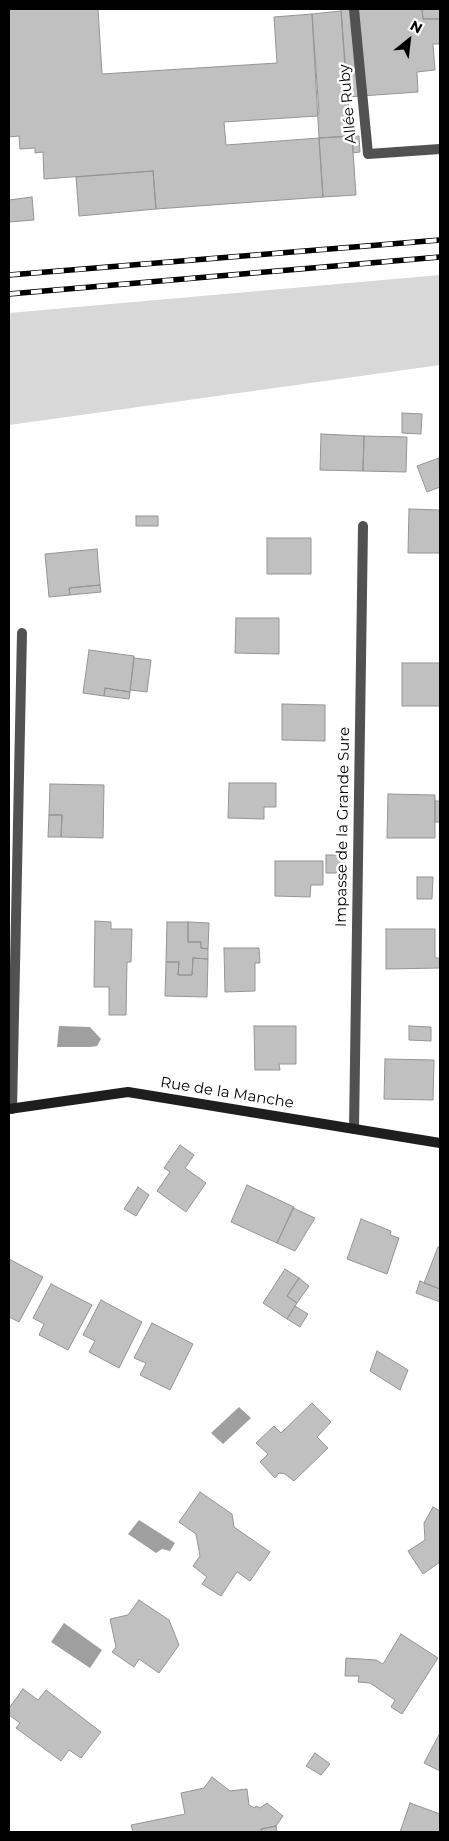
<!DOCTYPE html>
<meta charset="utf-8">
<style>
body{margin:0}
#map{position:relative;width:449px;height:1841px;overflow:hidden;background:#fff;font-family:Montserrat,sans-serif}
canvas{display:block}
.frame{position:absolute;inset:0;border:10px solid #000;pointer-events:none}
.north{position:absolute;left:384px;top:15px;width:50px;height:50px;-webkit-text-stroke:4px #fff;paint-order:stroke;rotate:29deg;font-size:14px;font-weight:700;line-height:20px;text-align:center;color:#000}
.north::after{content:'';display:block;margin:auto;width:18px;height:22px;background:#000;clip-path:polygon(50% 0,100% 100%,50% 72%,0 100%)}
</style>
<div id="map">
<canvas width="449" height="1841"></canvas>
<div class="frame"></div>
<div class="north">N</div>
</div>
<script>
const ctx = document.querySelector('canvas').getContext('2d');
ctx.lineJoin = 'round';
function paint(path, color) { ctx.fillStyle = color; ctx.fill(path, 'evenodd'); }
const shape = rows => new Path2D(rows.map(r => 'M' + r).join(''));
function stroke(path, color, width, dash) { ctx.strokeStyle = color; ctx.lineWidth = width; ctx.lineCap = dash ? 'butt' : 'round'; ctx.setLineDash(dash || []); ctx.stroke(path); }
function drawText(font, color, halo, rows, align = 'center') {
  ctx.font = font + ' Montserrat,sans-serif'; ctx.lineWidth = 5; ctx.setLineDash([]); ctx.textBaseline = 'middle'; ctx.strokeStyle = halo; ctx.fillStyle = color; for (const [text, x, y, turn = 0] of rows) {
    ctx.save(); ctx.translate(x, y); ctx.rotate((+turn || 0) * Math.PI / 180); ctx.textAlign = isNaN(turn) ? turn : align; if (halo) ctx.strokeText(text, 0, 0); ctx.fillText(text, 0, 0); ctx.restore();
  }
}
paint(shape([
 [440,275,440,365,9,425,9,313]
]), '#d8d8d8');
paint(shape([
 [59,1026,90,1027,101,1039,97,1046,91,1047,57,1047],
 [239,1407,251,1418,223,1444,211,1433],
 [139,1520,175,1543,170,1551,162,1549,156,1553,128,1534],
 [64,1623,102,1650,90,1668,51,1642]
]), '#9f9f9f');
const building = shape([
 [9,9,98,9,102,74,277,63,274,17,312,14,319,112,317,116,224,122,226,145,319,138,323,197,156,209,153,171,44,179,43,152,35,153,35,148,20,149,19,136,9,137,9,9],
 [341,9,422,9,423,19,440,19,440,44,433,44,435,70,417,72,418,92,347,97,341,9],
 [413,9,440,9,440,19,423,19,422,9,413,9],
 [341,11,351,136,319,138,312,14,341,11],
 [352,136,359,136,360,152,353,153,352,136],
 [352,136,356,195,323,197,319,138,352,136],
 [153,171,156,209,79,216,76,177,153,171],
 [32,197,34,220,9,222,9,200,32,197],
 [402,413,422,414,421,434,402,433,402,413],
 [321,434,364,436,363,471,320,470,321,434],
 [364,436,407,437,406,472,363,471,364,436],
 [439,458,440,487,427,492,417,466,439,458],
 [409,509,440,510,440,553,408,553,409,509],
 [136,516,158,516,158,526,136,526,136,516],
 [267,538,311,538,311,574,267,574,267,538],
 [97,549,100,585,69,588,70,595,49,597,45,554,97,549],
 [100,585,101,592,70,595,69,588,100,585],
 [236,618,279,618,279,654,235,653,236,618],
 [89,650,134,656,130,692,105,688,104,696,83,693,89,650],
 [134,658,151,660,147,692,130,690,134,658],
 [402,663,440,663,440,706,402,706,402,663],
 [105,688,130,692,129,699,104,696,105,688],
 [282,704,325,705,325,741,282,740,282,704],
 [229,783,276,783,276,807,264,807,264,819,228,818,229,783],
 [50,784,104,785,103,838,61,837,62,815,49,815,50,784],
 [388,794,435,795,435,838,387,838,388,794],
 [435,801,440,801,440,822,435,822,435,801],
 [49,815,62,815,61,837,48,837,49,815],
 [326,855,344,855,344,873,326,873,326,855],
 [275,861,323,861,323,885,311,885,310,897,275,896,275,861],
 [417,877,433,877,432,899,417,899,417,877],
 [95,921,111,922,111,929,132,929,131,962,127,962,126,1015,109,1015,109,987,94,987,95,921],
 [167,922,188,922,188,942,201,942,201,948,208,949,208,959,193,958,192,975,178,975,179,962,166,962,167,922],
 [188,922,209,923,208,949,201,948,201,942,188,942,188,922],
 [386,929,435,929,435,958,440,958,440,968,386,969,386,929],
 [224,948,259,948,260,963,255,963,255,991,225,992,224,948],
 [193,958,208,959,207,997,165,996,166,962,179,962,178,975,192,975,193,958],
 [254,1026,296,1026,296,1064,279,1064,280,1070,255,1070,254,1026],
 [409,1026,431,1027,431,1041,409,1040,409,1026],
 [385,1059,434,1060,433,1100,384,1099,385,1059],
 [180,1145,194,1155,185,1168,206,1183,186,1212,157,1191,170,1172,164,1168,180,1145],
 [247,1185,294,1207,277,1243,231,1222,247,1185],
 [138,1187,149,1195,136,1216,124,1209,138,1187],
 [293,1208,315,1218,295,1251,277,1243,293,1208],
 [361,1219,391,1231,390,1235,399,1238,387,1274,347,1259,361,1219],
 [438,1247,440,1248,440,1289,424,1283,438,1247],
 [9,1259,43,1277,19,1322,9,1317,9,1259],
 [285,1269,299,1278,287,1296,297,1303,287,1319,263,1303,285,1269],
 [299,1278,309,1286,297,1303,287,1296,299,1278],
 [420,1281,440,1289,440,1302,416,1293,420,1281],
 [51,1284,92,1305,68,1350,39,1335,44,1324,33,1318,51,1284],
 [101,1300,142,1322,119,1368,89,1352,95,1341,83,1335,101,1300],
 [295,1306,308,1314,300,1327,287,1319,295,1306],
 [152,1323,193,1344,170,1390,140,1375,146,1363,134,1358,152,1323],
 [377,1351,408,1370,400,1390,370,1371,377,1351],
 [312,1403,331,1422,317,1437,328,1448,294,1481,285,1474,279,1473,275,1478,260,1462,268,1454,256,1443,274,1426,281,1433,312,1403],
 [200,1492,232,1514,234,1527,270,1552,250,1581,237,1572,221,1596,202,1584,207,1577,193,1566,200,1556,196,1534,179,1522,200,1492],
 [433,1507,440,1511,440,1562,423,1574,408,1551,425,1540,424,1523,433,1507],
 [139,1600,169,1620,179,1645,159,1673,139,1659,134,1667,112,1652,116,1647,110,1619,128,1615,139,1600],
 [401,1634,438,1658,402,1714,391,1707,395,1700,370,1683,358,1682,359,1676,345,1676,346,1658,376,1660,383,1664,401,1634],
 [23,1689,38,1700,46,1690,101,1732,81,1758,69,1750,61,1761,16,1728,20,1723,9,1715,9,1708,23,1689],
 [440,1733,440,1771,424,1763,440,1733],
 [315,1753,330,1764,321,1775,306,1766,315,1753],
 [212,1777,230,1791,247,1789,249,1805,255,1808,256,1806,260,1808,267,1803,283,1816,276,1826,261,1829,262,1832,133,1832,131,1825,185,1814,181,1793,204,1788,212,1777],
 [410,1803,440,1814,440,1832,400,1832,410,1803],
 [276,1826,277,1832,262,1832,261,1829,276,1826]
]);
paint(building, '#c0c0c0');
stroke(building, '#959595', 1);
stroke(shape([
 [354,9,368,154,440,149]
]), '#515151', 10);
stroke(shape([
 [12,1109,22,633],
 [354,1129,363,526]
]), '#515151', 10);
stroke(shape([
 [9,1109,128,1092,440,1143]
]), '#1e1e1e', 10);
const rail = shape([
 [9,275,440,240],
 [9,294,440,257]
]);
stroke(rail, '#000', 5.5);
stroke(rail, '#fff', 4, [11]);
drawText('15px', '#000', '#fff', [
 ["Allée Ruby",348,104,-95],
 ["Impasse de la Grande Sure",343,827,-89],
 ["Rue de la Manche",227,1093,9]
]);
</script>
